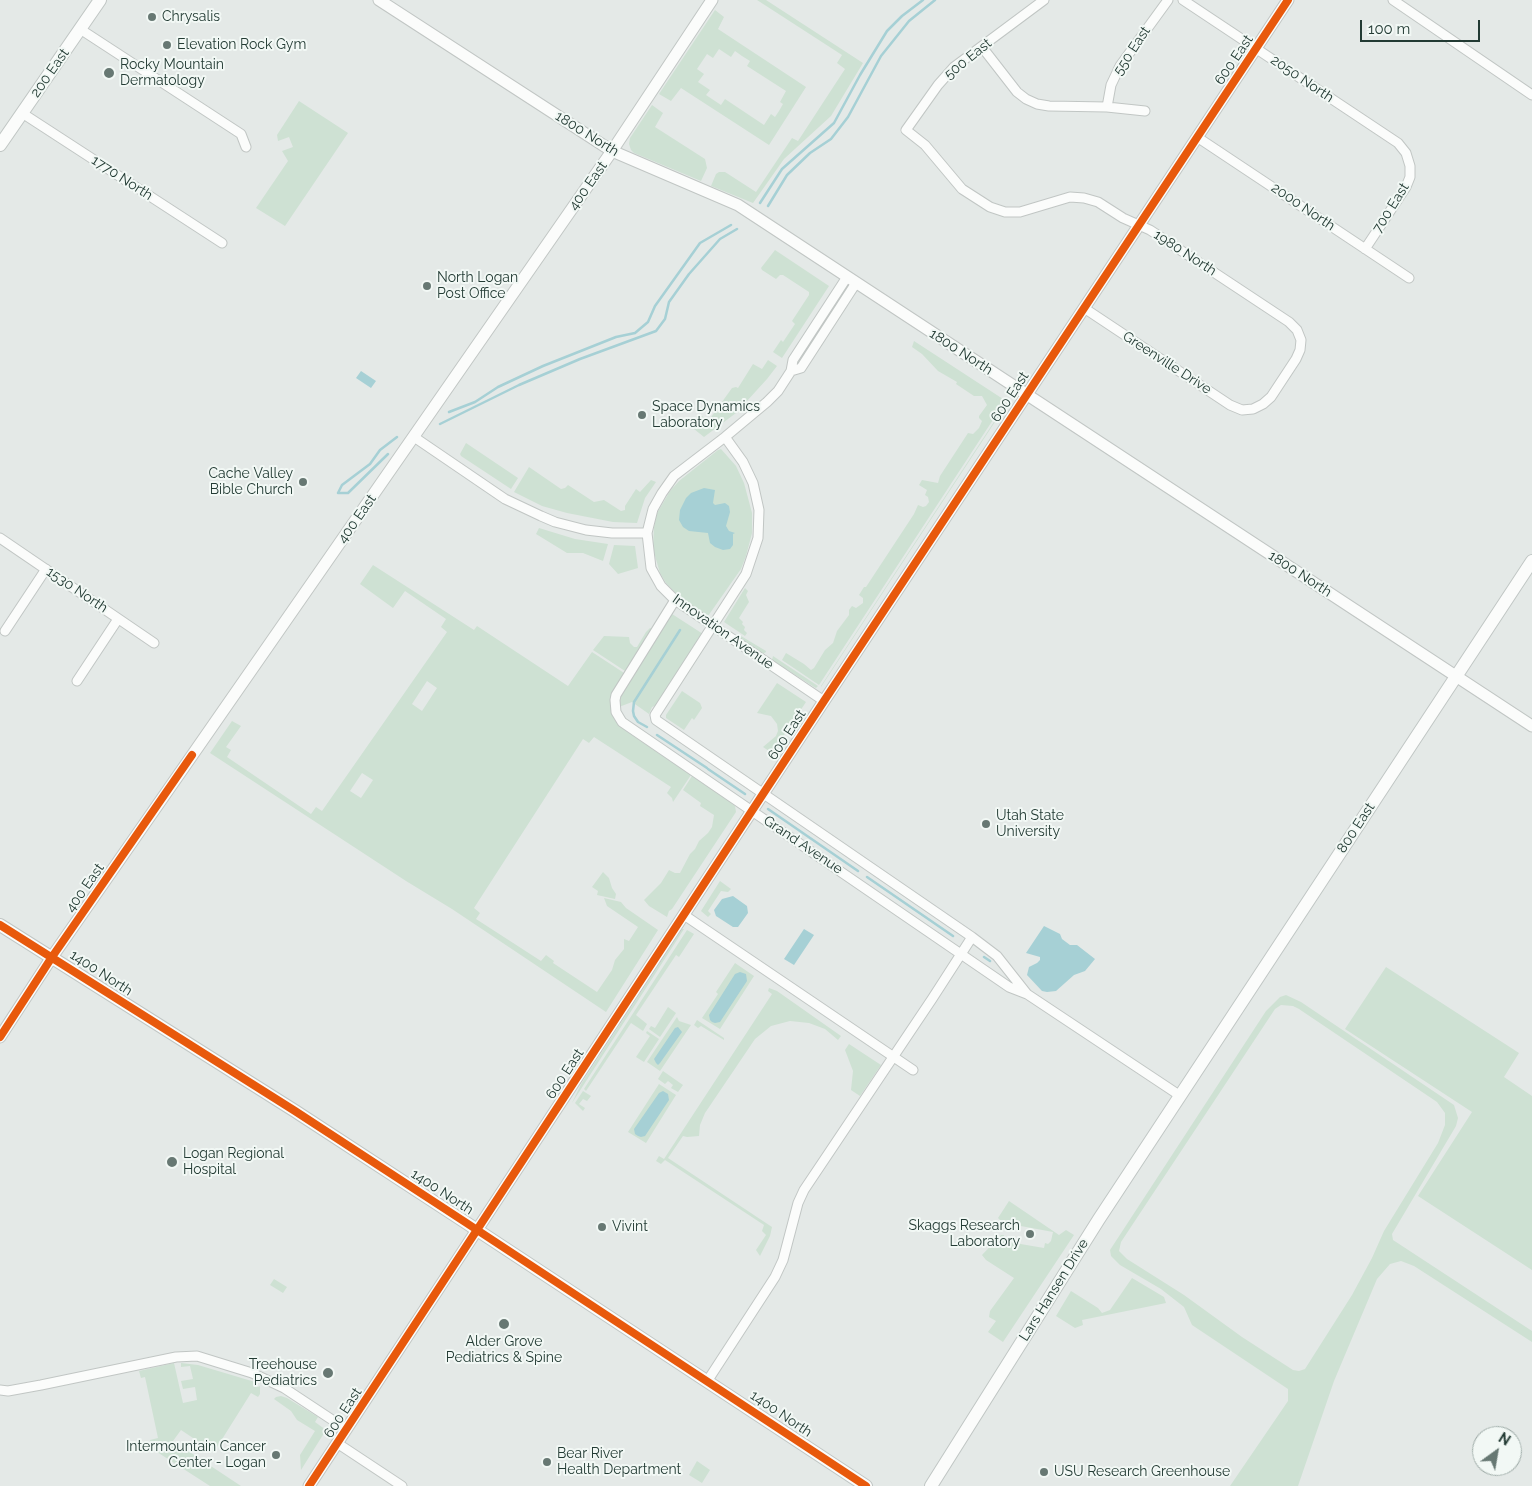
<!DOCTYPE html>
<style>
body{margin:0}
#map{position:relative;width:1532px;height:1486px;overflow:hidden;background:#e4e9e7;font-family:Raleway,sans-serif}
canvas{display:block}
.north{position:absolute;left:1472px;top:1426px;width:50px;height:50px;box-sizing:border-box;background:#f2f8f5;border:1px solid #9faca8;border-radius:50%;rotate:32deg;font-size:14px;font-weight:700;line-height:20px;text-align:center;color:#233b34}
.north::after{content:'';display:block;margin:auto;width:18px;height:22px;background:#677873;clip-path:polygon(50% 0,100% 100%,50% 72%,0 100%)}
.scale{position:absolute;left:1360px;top:20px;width:120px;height:22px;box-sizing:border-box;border:2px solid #233b34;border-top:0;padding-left:6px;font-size:15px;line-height:18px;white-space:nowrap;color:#233b34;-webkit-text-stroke:4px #f2f8f5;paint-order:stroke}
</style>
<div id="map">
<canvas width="1532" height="1486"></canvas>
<div class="north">N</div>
<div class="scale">100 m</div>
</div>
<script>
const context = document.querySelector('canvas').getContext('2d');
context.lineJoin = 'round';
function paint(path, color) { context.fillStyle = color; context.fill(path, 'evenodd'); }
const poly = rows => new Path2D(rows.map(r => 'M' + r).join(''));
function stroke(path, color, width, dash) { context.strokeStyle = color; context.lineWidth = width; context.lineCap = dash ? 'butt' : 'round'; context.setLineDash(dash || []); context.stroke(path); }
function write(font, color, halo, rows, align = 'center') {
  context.font = font + ' Raleway,sans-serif'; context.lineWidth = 4; context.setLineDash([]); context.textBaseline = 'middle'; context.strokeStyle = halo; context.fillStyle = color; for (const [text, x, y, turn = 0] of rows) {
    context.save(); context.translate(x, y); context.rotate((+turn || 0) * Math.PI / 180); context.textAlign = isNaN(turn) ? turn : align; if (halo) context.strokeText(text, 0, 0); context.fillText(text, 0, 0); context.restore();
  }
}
paint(poly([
 [757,0,766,0,863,63,831,116,784,159,753,203,711,186,716,174,719,172,725,172,756,192,792,138,798,141,845,69,837,63,842,55],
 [715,10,724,17,718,29,806,87,769,145,681,88,671,101,659,94],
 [719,49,731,57,735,51,742,56,750,61,747,66,786,91,780,102,783,104,779,111,775,117,771,114,764,125,725,99,721,105,706,95,710,90,698,82,704,74,697,69,707,54,713,58],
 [299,101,348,133,285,226,256,208,288,161,282,151,293,147,289,137,278,141,277,135],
 [652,105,663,113,655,127,705,159,707,168,701,181,634,153,631,150,629,144,630,138],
 [775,250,829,286,782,358,773,352,781,340,783,342,795,324,792,321,809,295,809,292,783,275,780,275,776,279,762,270,761,268],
 [914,341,1003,399,1004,403,819,685,782,660,786,653,804,664,811,670,814,668,825,650,833,643,837,631,849,615,849,610,852,606,856,608,863,603,863,598,859,595,864,587,866,587,914,514,918,505,923,507,926,506,929,502,928,497,925,495,927,490,919,485,922,480,938,483,940,476,968,433,973,434,979,428,982,421,979,418,979,416,987,405,982,396,974,396,956,384,957,382,938,371,922,354,912,347],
 [768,360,777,366,767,379,736,413,704,437,694,429,697,424,694,421,698,414,709,420,732,388,736,387,738,388,753,364,762,369],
 [1007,402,1008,402,821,687,821,686],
 [466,443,518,478,511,489,461,456,460,454],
 [721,449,736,466,744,483,752,513,752,533,746,556,741,569,708,616,684,602,666,583,660,573,653,549,654,527,656,515,670,491,679,481,718,450],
 [529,467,561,489,565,488,568,485,594,502,604,500,621,511,625,510,625,506,636,489,640,492,651,480,656,482,645,498,637,523,613,522,567,513,542,506,514,492],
 [539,528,575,539,608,544,603,561,583,553,567,553,536,534],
 [614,545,635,546,638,568,618,574,609,564],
 [373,565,474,630,477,626,568,686,592,652,615,667,624,673,612,695,611,709,615,720,626,731,691,775,673,802,672,798,667,793,671,787,594,737,589,743,583,739,474,908,480,913,476,919,541,961,546,955,554,961,553,963,597,992,612,970,615,960,624,949,624,939,629,941,638,927,607,906,604,898,621,902,626,908,658,930,606,1012,452,909,406,881,210,753,232,721,241,726,226,747,231,750,227,757,311,814,316,807,322,811,447,632,441,627,446,619,405,591,393,608,360,584],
 [427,681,437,688,422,711,412,704],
 [362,773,373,780,361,798,350,791],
 [745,588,748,591,746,595,749,602,739,618,743,622,742,624,745,627,744,630,747,633,745,636,724,622],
 [672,614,703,634,657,705,652,707,649,714,632,702,619,707,619,698,622,690],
 [650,628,653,629,625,671,593,650,604,636,629,637,630,643,634,647,637,647,646,632],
 [741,636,766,651,766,652,763,654,740,638],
 [773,656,818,686,816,688,814,687,772,660],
 [777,683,806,702,772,753,763,747,776,736,778,731,777,724,771,716,757,713],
 [682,691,700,703,702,708,694,720,692,718,684,730,666,718,666,715],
 [692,776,729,801,735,806,736,812,672,909,669,911,667,917,649,906,644,900,661,883,669,870,675,873,680,873,690,854,695,849,699,841,708,833,712,827,714,815,700,806,701,803,683,790],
 [603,872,609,878,612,888,616,894,615,899,597,895,598,891,592,887],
 [720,881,731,889,728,892,721,891,708,911,711,914,708,917,701,911],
 [682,929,684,929,572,1103,581,1084],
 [687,930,694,934,679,957,676,955,636,1015,647,1024,643,1031,631,1023,586,1091,584,1089],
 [735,963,754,976,720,1029,702,1018,718,994,716,992],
 [1386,967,1519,1053,1504,1077,1532,1096,1532,1270,1418,1196,1472,1112,1345,1029],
 [769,988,777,991,841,1036,838,1040,825,1029,809,1023,790,1021,771,1026,755,1039,705,1113,700,1125,699,1136,687,1137,683,1136,668,1158,772,1227,770,1236,760,1256,756,1250,766,1235,762,1231,764,1225,665,1160,661,1164,656,1161,659,1156,664,1159,772,994,768,991],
 [1286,995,1301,1002,1454,1105,1458,1118,1456,1126,1392,1234,1393,1240,1532,1331,1532,1342,1414,1266,1401,1261,1390,1264,1377,1279,1334,1381,1298,1486,1230,1486,1288,1401,1288,1389,1192,1325,1184,1307,1161,1289,1120,1265,1111,1256,1110,1250,1266,1011,1280,997],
 [1281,1005,1293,1006,1299,1009,1437,1102,1445,1113,1445,1125,1438,1143,1384,1231,1372,1258,1352,1295,1305,1369,1299,1371,1293,1370,1242,1337,1184,1295,1127,1259,1119,1251,1121,1242,1275,1009],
 [668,1007,676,1013,660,1037,649,1029,651,1026,655,1028],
 [677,1017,679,1021,691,1025,660,1071,647,1062],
 [697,1020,724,1038,724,1040,701,1026,698,1028,694,1025],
 [647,1031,659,1039,644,1062,636,1057,650,1036,646,1033],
 [849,1044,881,1065,860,1096,851,1090,853,1071,845,1050],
 [663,1071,683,1085,678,1092,671,1088,673,1085,668,1081,665,1084,658,1079],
 [659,1084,676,1095,646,1143,628,1132],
 [583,1091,591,1096,587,1101,583,1099,579,1104,585,1108,583,1111,575,1103],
 [1009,1201,1059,1235,1066,1230,1074,1235,1003,1342,988,1332,996,1321,989,1317,990,1311,1014,1278,986,1260,982,1255,1001,1235,1004,1235,1003,1241,1044,1248,1045,1243,1048,1244,1051,1241,1053,1232,1010,1224,1008,1231,1001,1229,1003,1223,998,1218],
 [1132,1278,1164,1297,1166,1303,1082,1320,1083,1325,1075,1328,1056,1316,1071,1291,1098,1308,1102,1313,1110,1310],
 [274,1279,287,1287,283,1293,270,1285],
 [174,1363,183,1403,197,1400,195,1387,183,1389,181,1381,193,1379,190,1366,181,1367,181,1363,198,1365,255,1382,258,1387,260,1386,260,1394,258,1397,251,1393,214,1452,181,1430,173,1441,241,1486,210,1486,154,1450,152,1447,150,1440,158,1438,145,1377,141,1378,139,1371],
 [281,1396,287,1398,318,1417,315,1422,326,1430,301,1470,300,1455,315,1431,297,1420,291,1411,274,1399,276,1397],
 [697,1461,710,1470,702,1483,689,1475]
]), '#cee1d3');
paint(poly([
 [361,371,376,381,371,388,356,378],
 [704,488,715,490,713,503,715,505,725,503,729,506,730,512,726,526,729,531,735,533,733,534,733,545,730,549,723,550,715,547,710,543,708,533,689,531,683,527,679,520,680,510,686,498,691,493],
 [733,896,747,906,748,913,738,927,733,927,716,916,714,910,722,899],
 [1044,926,1060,934,1062,939,1070,945,1077,945,1095,959,1085,971,1074,975,1056,991,1047,992,1042,991,1027,975,1029,967,1037,963,1040,960,1040,957,1026,953],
 [804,929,814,935,794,965,784,959],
 [740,972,746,974,747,981,720,1022,715,1023,712,1022,710,1020,709,1015,735,974],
 [678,1027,682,1032,660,1063,658,1065,656,1063,654,1059,675,1028],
 [663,1091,668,1094,669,1100,645,1136,641,1137,638,1136,635,1134,634,1129,659,1093]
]), '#a6d0d5');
stroke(poly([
 [760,203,782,169,834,123,860,75,887,31,902,16,923,0],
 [768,206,787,175,810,153,831,139,848,117,881,56,909,21,935,0],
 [449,412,475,402,498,387,543,366,616,337,635,333,648,322,655,306,700,243,731,225],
 [440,424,519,385,580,359,656,331,665,319,669,302,689,274,720,239,737,229],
 [338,493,342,485,370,464,380,450,397,437],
 [338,493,348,493,388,454],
 [647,727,638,722,634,716,633,711,634,702,680,630],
 [657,735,707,768],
 [708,769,745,794],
 [768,809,858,871],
 [867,877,953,936],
 [984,957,990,961]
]), '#a6d0d5', 2.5);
const minor = poly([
 [1044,0,954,67,938,85,906,130,925,145,962,189,990,207,1005,212,1020,212,1070,197,1084,198,1098,202,1123,218,1150,230,1289,322,1297,330,1301,340,1300,350,1296,359,1271,397,1263,404,1253,409,1242,410,1230,405,1084,308],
 [1183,0,1398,143,1406,153,1410,166,1410,177,1406,187,1365,249],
 [1393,0,1532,95],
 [80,29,241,134,246,147],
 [982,47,1017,92,1026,99,1037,104,1049,106,1107,107,1145,111],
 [1107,107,1111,85,1120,66,1168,0],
 [22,113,222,243],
 [1197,137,1409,278],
 [791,371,801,368,856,283],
 [414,437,505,499,541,516,555,522,586,530,612,533,647,533],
 [725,437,743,462,753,483,759,510,758,538,746,574,655,715,656,720,972,937,997,956,1027,994],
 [0,538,154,643],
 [675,600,616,695,615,700,616,712,622,722,1009,987,1027,994,1179,1095],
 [5,631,46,569],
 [77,681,118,619],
 [824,701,675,600,661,586,651,568,647,533,653,509,662,493,674,476,725,437,767,402,778,391,791,371,793,360,847,277],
 [684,915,913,1070],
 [708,1380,775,1277,783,1260,798,1203,804,1190,932,999,972,937],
 [0,1390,8,1391,41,1385,176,1357,197,1356,252,1373,284,1388,346,1429],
 [337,1443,402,1486]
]);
const tertiary = poly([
 [379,0,612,151,738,205,1532,726],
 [0,1037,52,957,612,151,712,0],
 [309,1486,824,701,1288,0]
]);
const secondary = poly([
 [0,145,100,0],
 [0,925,295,1111,465,1222,866,1486],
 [931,1486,1099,1219,1532,561]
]);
stroke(minor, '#c1c6c4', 11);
stroke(tertiary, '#c1c6c4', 13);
stroke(secondary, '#c0c6c4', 14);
stroke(minor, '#fbfcfb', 9);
stroke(tertiary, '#fbfcfb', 11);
stroke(secondary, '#fbfcfb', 12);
stroke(poly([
 [0,925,295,1111,465,1222,866,1486],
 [0,1037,52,957,192,755],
 [309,1486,824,701,1288,0]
]), '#e8590c', 8);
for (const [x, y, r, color] of [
 [152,17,5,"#677873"],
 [167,45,5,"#677873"],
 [109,73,6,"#677873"],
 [427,286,5,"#677873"],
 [642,415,5,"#677873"],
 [303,482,5,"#677873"],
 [986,824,5,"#677873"],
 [172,1162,6,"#677873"],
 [602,1227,5,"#677873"],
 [1030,1234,5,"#677873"],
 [504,1324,6,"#677873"],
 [328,1373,6,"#677873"],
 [276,1455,5,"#677873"],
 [547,1462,5,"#677873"],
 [1044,1472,5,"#677873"]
]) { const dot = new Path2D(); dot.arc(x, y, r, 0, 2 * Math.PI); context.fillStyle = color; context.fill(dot); stroke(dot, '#f2f8f5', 2); }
write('14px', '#233b34', '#f2f8f5', [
 ["Chrysalis",162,17],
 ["Elevation Rock Gym",177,45],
 ["Rocky Mountain",120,65],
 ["Dermatology",120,81],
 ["North Logan",437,278],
 ["Post Office",437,294],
 ["Space Dynamics",652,407],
 ["Laboratory",652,423],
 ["Cache Valley",293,474,"right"],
 ["Bible Church",293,490,"right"],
 ["Utah State",996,816],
 ["University",996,832],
 ["Logan Regional",183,1154],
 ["Hospital",183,1170],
 ["Skaggs Research",1020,1226,"right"],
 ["Laboratory",1020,1242,"right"],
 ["Vivint",612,1227],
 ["Alder Grove",504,1342,"center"],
 ["Pediatrics & Spine",504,1358,"center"],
 ["Treehouse",317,1365,"right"],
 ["Pediatrics",317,1381,"right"],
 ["Intermountain Cancer",266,1447,"right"],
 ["Center - Logan",266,1463,"right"],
 ["Bear River",557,1454],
 ["Health Department",557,1470],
 ["USU Research Greenhouse",1054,1472]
], 'left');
write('14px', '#233b34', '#f2f8f5', [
 ["550 East",1132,51,-57],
 ["500 East",968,59,-39],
 ["600 East",1234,60,-56],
 ["200 East",50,73,-55],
 ["2050 North",1302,79,34],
 ["1800 North",587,134,32],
 ["1770 North",122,178,33],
 ["400 East",588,186,-55],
 ["2000 North",1303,207,34],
 ["700 East",1391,208,-58],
 ["1980 North",1185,253,33],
 ["1800 North",961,352,33],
 ["Greenville Drive",1167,363,33],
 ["600 East",1010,397,-57],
 ["400 East",357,519,-55],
 ["1800 North",1300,574,33],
 ["1530 North",77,590,34],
 ["Innovation Avenue",723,632,35],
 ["600 East",787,735,-57],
 ["800 East",1356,828,-57],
 ["Grand Avenue",803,845,34],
 ["400 East",85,888,-55],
 ["1400 North",101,973,33],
 ["600 East",565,1074,-57],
 ["1400 North",442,1192,33],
 ["Lars Hansen Drive",1054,1290,-58],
 ["600 East",343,1413,-57],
 ["1400 North",781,1414,34]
]);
</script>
